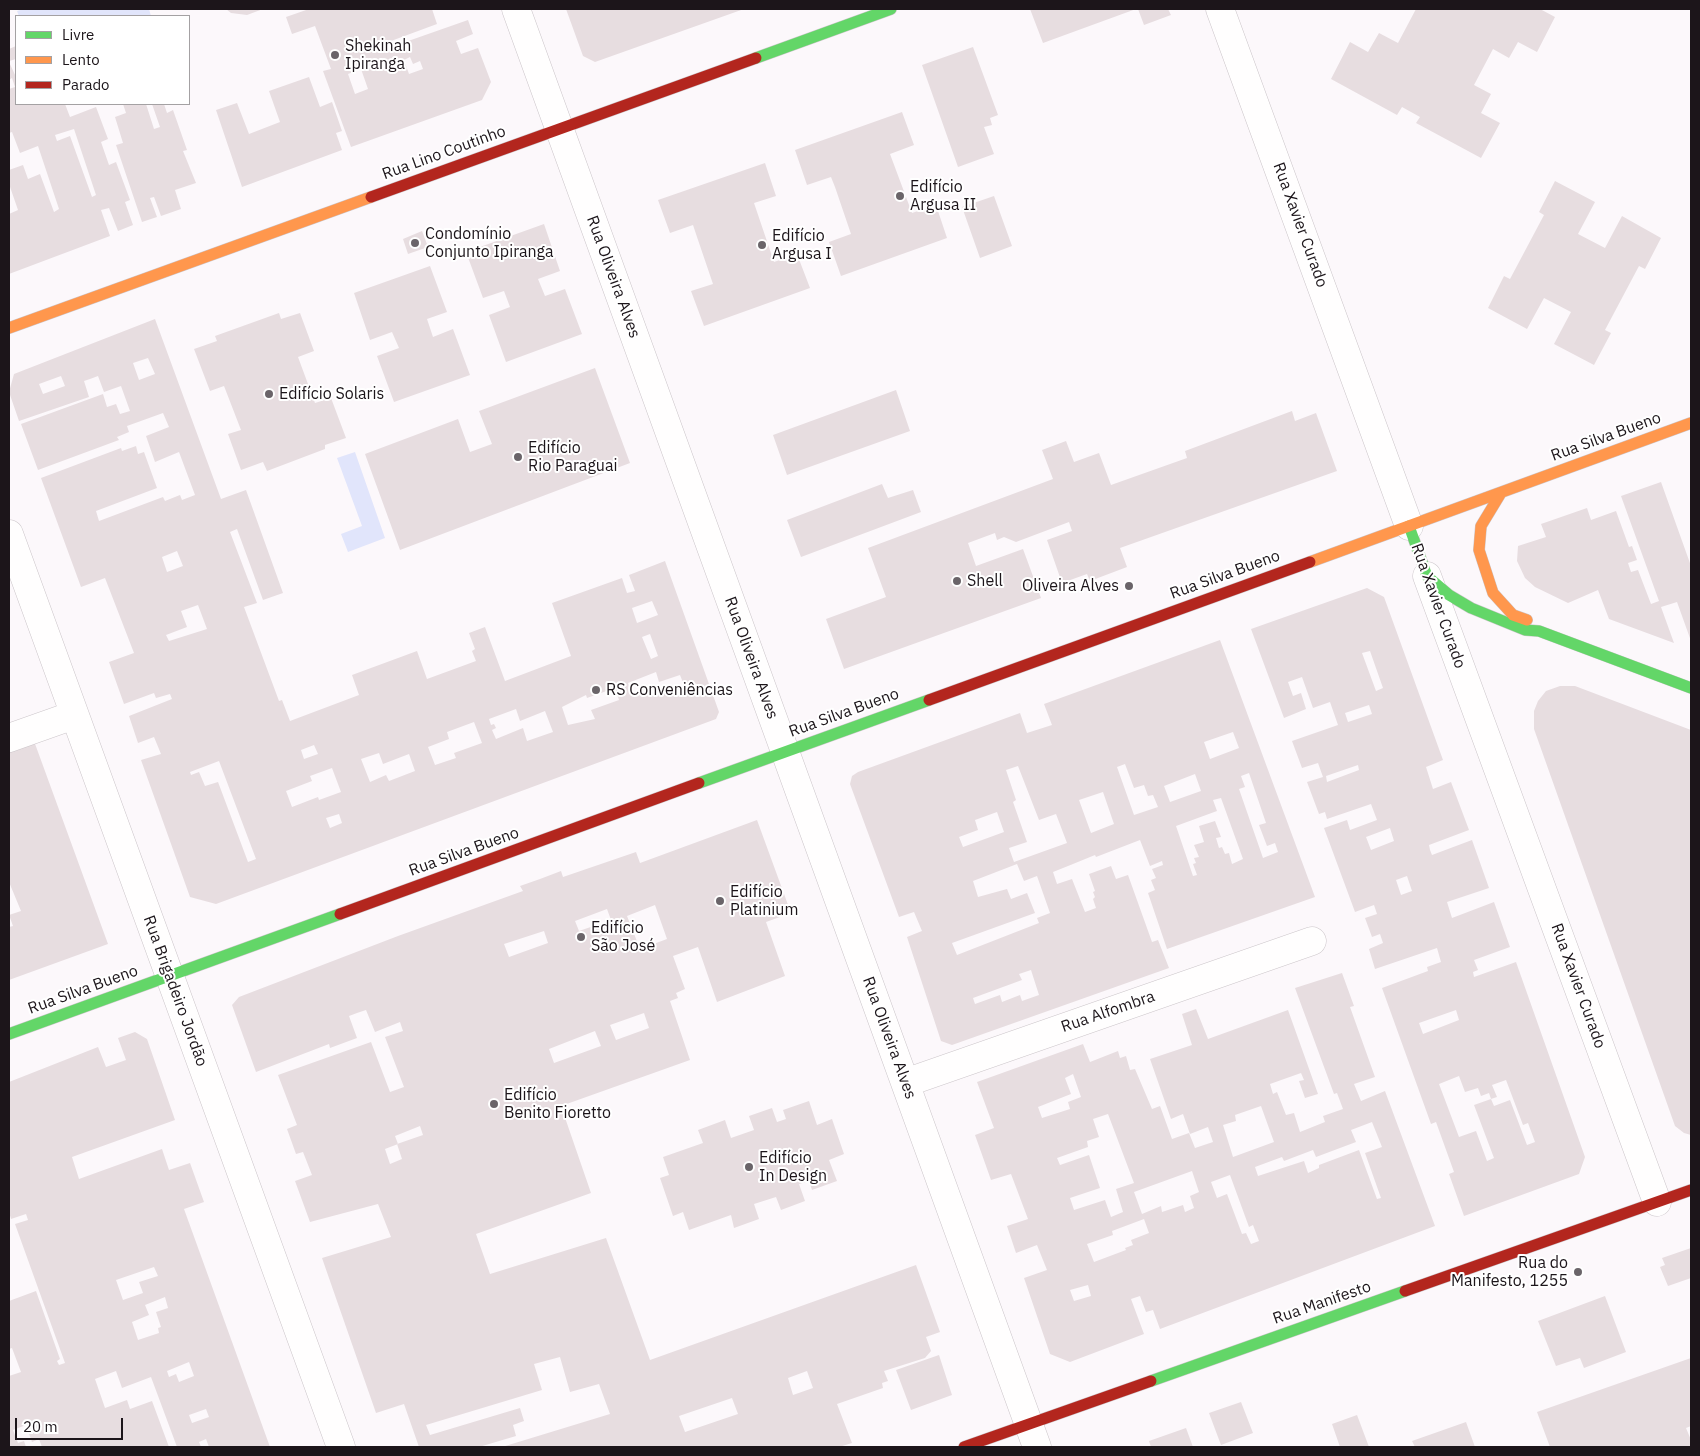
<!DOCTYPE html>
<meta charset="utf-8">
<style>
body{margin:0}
#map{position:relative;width:1700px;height:1456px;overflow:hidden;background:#fcf8fb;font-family:"IBM Plex Sans",sans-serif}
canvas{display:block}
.frame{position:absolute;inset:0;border:10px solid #1c151a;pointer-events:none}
.legend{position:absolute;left:15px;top:15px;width:175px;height:90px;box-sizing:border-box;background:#fff;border:1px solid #a4a1a3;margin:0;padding:6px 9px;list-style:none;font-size:15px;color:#1c151a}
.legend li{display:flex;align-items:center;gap:10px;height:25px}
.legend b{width:25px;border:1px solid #a4a1a3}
.scale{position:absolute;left:15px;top:1418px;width:108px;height:22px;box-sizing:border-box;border:2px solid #1c151a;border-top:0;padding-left:6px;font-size:15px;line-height:18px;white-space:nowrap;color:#1c151a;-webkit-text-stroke:4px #fff;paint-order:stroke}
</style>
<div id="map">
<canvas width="1700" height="1456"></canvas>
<div class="frame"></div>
<ul class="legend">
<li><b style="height:6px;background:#63d668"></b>Livre</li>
<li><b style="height:6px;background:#ff974d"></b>Lento</li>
<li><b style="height:6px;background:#b3261e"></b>Parado</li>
</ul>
<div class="scale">20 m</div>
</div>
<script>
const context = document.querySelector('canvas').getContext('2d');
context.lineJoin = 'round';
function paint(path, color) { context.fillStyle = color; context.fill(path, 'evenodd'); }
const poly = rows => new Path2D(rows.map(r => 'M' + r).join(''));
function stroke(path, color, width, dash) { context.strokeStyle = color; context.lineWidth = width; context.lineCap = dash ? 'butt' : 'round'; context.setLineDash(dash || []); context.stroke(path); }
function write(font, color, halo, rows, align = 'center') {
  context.font = font + ' "IBM Plex Sans",sans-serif'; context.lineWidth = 4; context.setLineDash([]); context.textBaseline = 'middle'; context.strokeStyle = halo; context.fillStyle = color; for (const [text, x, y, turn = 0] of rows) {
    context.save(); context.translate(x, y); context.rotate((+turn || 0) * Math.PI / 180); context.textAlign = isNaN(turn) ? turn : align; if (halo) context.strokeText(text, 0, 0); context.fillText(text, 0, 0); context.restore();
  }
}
paint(poly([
 [24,9,149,9,151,16,19,16,17,11],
 [355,452,385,538,348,552,341,534,362,526,337,458]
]), '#e1e5fb');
paint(poly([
 [226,9,263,9,247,15,231,13],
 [309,9,432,9,437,24,372,48,374,53,468,20,473,34,456,41,461,54,478,48,491,82,482,100,351,147,323,71,331,69,315,26,292,34,286,17],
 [410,57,413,64,420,61,423,69,409,74,404,60],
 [361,69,368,89,355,94,348,74],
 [566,9,744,9,595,62,583,56],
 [1030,9,1136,9,1043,43],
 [1138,9,1168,9,1171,15,1144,25],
 [1416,9,1540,9,1555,17,1537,52,1518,42,1509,58,1493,49,1474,85,1491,94,1481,113,1500,123,1481,158,1416,123,1420,117,1402,107,1397,115,1331,79,1350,42,1368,52,1379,33,1398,43],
 [16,46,16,59,9,61,9,49],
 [973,47,998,115,990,118,992,125,984,127,994,154,958,167,922,65],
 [9,62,16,77,16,104,65,104,70,117,96,107,108,139,101,142,109,165,116,162,130,200,125,202,133,225,118,231,109,208,101,210,110,236,9,274,9,214,18,210,9,184,9,170,23,165,28,179,40,174,54,212,59,209,38,146,20,153,12,132,9,133,9,89,15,87,12,78,9,80],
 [74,129,96,195,92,197,70,136,57,141,55,135],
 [309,77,320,107,332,102,342,131,336,133,342,150,242,187,216,110,237,103,249,134,280,122,269,91],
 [123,104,146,104,154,129,160,127,152,104,164,104,167,113,173,110,187,150,183,151,196,183,175,190,181,209,161,216,154,197,150,198,157,217,142,222,116,145,123,143,115,117,126,113],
 [902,112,914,145,890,154,912,213,936,205,947,238,841,276,829,242,851,234,835,187,831,177,807,185,795,150],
 [765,163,776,196,754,203,774,262,797,254,810,288,704,326,691,291,713,284,697,237,693,225,670,233,658,200],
 [1555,181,1595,202,1578,234,1605,248,1622,216,1661,238,1645,269,1639,266,1605,330,1611,333,1594,365,1554,344,1571,312,1544,298,1527,329,1488,308,1504,276,1510,279,1544,215,1539,212],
 [994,196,1012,246,980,258,962,207],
 [544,224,560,271,538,279,545,296,565,289,582,334,506,362,489,315,510,307,504,291,483,298,466,252],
 [422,231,428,247,408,254,403,239],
 [430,266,447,312,427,319,433,337,453,329,470,375,394,402,377,356,399,348,392,332,370,340,354,293],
 [279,313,281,319,300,313,314,351,298,357,315,403,331,398,346,438,325,445,325,449,267,471,263,462,241,470,228,434,241,430,224,386,210,391,194,349,217,341,215,336],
 [155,319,221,499,246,490,283,593,263,600,237,529,230,532,257,603,244,607,279,701,282,700,290,721,359,695,352,675,417,651,427,679,476,661,472,651,475,649,469,633,485,627,505,681,571,656,552,603,622,578,627,593,635,591,629,575,665,561,719,712,716,719,216,904,190,897,141,760,161,754,154,737,138,743,129,716,172,699,170,694,156,698,154,693,124,704,109,662,134,653,105,578,81,587,41,478,121,448,122,451,136,446,138,454,144,452,157,488,96,511,99,521,163,497,165,501,180,495,182,500,195,495,179,452,155,462,146,436,169,427,163,413,127,426,129,432,117,437,119,440,38,470,21,424,103,394,107,407,116,404,120,414,130,411,121,386,104,392,98,376,90,379,84,381,89,397,19,421,9,392,14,374],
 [148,358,155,374,139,380,133,363],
 [61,376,65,386,43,394,39,384],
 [177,551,183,566,167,572,162,557],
 [652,601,658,615,637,623,632,608],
 [198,605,207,629,169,641,166,635,187,627,181,611],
 [650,634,658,656,651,659,642,637],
 [656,672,659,682,680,675,684,685,663,693,660,686,632,696,628,683],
 [615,688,619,700,591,710,595,719,568,725,562,707,586,695,587,698],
 [516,709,520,721,545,711,553,732,527,741,523,728,496,739,492,730,496,728,494,724,491,725,489,719],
 [474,722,482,743,454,753,456,758,435,765,428,747,449,739,447,732],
 [314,745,318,754,304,759,301,750],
 [379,753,383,764,409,754,415,771,389,781,386,775,370,782,361,759],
 [219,761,256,859,248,862,218,782,205,786,199,772,191,775,190,772],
 [332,768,341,792,319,800,318,797,292,807,286,791,312,781,310,776],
 [339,814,342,823,330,828,326,818],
 [595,368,630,463,400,550,365,454,458,419,470,452,492,444,479,411],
 [896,390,910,431,787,475,773,435],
 [1292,411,1295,421,1316,413,1337,471,1120,548,1127,567,1090,581,1087,574,1062,583,1047,540,1072,531,1069,522,1016,542,1004,537,997,540,995,533,968,543,976,566,1023,549,1041,598,844,669,826,619,886,597,868,548,1053,479,1042,450,1066,441,1074,462,1099,453,1111,485,1187,458,1185,451],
 [1661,482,1691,566,1691,641,1677,602,1661,607,1674,643,1609,619,1598,590,1568,603,1535,587,1525,578,1517,561,1518,546,1546,537,1541,524,1587,508,1591,520,1616,511,1629,547,1632,546,1637,560,1628,563,1631,572,1638,570,1651,604,1659,601,1621,496],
 [882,484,888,498,913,490,921,512,801,557,787,520],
 [1367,588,1384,597,1443,760,1426,767,1433,789,1451,782,1469,830,1429,845,1430,850,1432,855,1472,840,1489,888,1447,902,1452,918,1494,902,1510,947,1474,960,1478,970,1473,972,1474,977,1516,962,1585,1157,1579,1174,1464,1216,1449,1174,1454,1172,1436,1122,1431,1124,1382,988,1428,971,1427,967,1441,962,1437,948,1375,969,1369,949,1383,943,1380,934,1372,937,1365,918,1377,914,1374,905,1355,912,1324,828,1347,820,1350,830,1377,820,1371,804,1327,819,1325,812,1319,814,1307,782,1323,777,1318,763,1302,768,1292,741,1338,725,1330,702,1313,708,1302,677,1288,682,1293,696,1301,693,1306,709,1284,718,1251,629],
 [1370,651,1383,688,1376,691,1362,653],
 [1369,705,1372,714,1348,722,1345,713],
 [1358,765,1359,770,1327,782,1326,776],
 [1390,828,1394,841,1371,850,1366,837],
 [1407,876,1412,891,1401,895,1396,880],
 [1456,1010,1459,1020,1423,1034,1419,1023],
 [1459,1076,1465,1092,1478,1088,1481,1096,1489,1093,1491,1099,1497,1097,1492,1085,1506,1080,1523,1125,1528,1123,1535,1142,1527,1145,1510,1100,1494,1106,1491,1099,1474,1105,1494,1158,1487,1161,1476,1131,1459,1137,1439,1084],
 [1220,640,1315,897,1167,949,1148,893,1155,890,1151,880,1156,878,1152,869,1163,865,1162,861,1150,866,1140,840,1096,857,1095,855,1073,864,1053,872,1057,884,1072,879,1085,912,1096,908,1093,899,1095,897,1093,892,1095,891,1089,874,1111,866,1116,879,1128,875,1152,942,1158,940,1169,968,952,1045,941,1041,907,937,922,931,914,912,899,917,850,784,852,776,858,772,1020,713,1027,733,1052,725,1044,704],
 [1233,732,1239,748,1210,759,1204,742],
 [1125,764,1134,788,1144,785,1148,796,1153,795,1158,807,1134,815,1117,767],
 [1018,766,1039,820,1056,814,1067,843,1014,862,1009,848,1027,842,1013,802,1016,800,1006,770],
 [1249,773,1266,823,1259,825,1267,846,1275,843,1278,852,1263,858,1239,789,1245,787,1241,776],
 [1195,774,1201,791,1170,802,1164,786],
 [1103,792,1114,824,1091,833,1079,800],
 [1221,798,1243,859,1232,864,1229,853,1225,854,1222,847,1219,848,1216,838,1221,837,1215,821,1199,826,1204,842,1194,845,1199,857,1194,858,1196,863,1193,864,1197,875,1193,876,1176,826,1217,811,1213,800],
 [997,812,1004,832,963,847,959,837,978,830,975,820],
 [1017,864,1024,881,1037,876,1050,913,1037,918,1039,923,957,955,952,943,1035,913,1027,893,1011,899,1007,889,978,897,973,881],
 [1031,970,1039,995,1022,1001,1020,995,1002,1002,1000,995,975,1004,973,998,1022,980,1019,974],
 [1560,686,1575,686,1691,730,1691,1135,1684,1133,1675,1126,1534,729,1534,711,1538,701,1546,691],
 [34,741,108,944,9,980,9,927,13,926,9,915,21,911,9,882,9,751],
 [757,820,791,913,766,922,785,976,717,1002,698,947,673,956,685,989,676,993,678,998,670,1001,690,1060,561,1106,591,1193,476,1234,490,1274,606,1238,650,1360,916,1265,940,1332,926,1337,931,1351,925,1358,884,1371,888,1381,882,1383,883,1388,837,1404,852,1443,839,1447,502,1447,610,1414,599,1384,570,1392,560,1357,534,1364,542,1390,426,1425,430,1435,520,1408,524,1421,513,1425,516,1436,479,1447,419,1447,404,1404,376,1413,322,1258,391,1237,378,1204,310,1222,295,1181,312,1175,303,1152,296,1154,287,1129,297,1125,278,1075,371,1042,390,1092,404,1087,385,1037,403,1031,400,1022,375,1032,366,1010,357,1013,349,1016,357,1038,330,1048,329,1044,256,1072,232,1005,239,997,398,936,523,891,520,886,540,879,561,871,563,877,636,852,640,863],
 [655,905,667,939,640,949,627,916],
 [607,909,611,920,579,931,575,921],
 [544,931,548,943,509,957,504,944],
 [644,1013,649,1028,616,1040,610,1025],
 [595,1031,601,1046,554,1063,549,1049],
 [420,1126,423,1135,397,1144,402,1159,390,1164,385,1149,398,1144,395,1136],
 [807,1371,813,1388,793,1395,788,1378],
 [732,1398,738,1414,685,1432,679,1416],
 [1342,973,1354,1006,1350,1007,1375,1077,1354,1084,1361,1101,1385,1091,1435,1226,1160,1329,1153,1310,1146,1312,1140,1296,1131,1299,1144,1334,1070,1362,1050,1354,1024,1278,1047,1270,1037,1245,1016,1253,1007,1226,1028,1219,1011,1174,991,1180,975,1135,994,1128,977,1082,1083,1044,1090,1062,1118,1051,1120,1058,1126,1056,1130,1070,1135,1069,1152,1109,1160,1106,1172,1139,1189,1133,1195,1148,1213,1142,1208,1127,1190,1134,1183,1114,1171,1119,1150,1059,1192,1045,1182,1014,1196,1009,1208,1039,1288,1010,1318,1094,1305,1098,1299,1081,1304,1080,1301,1073,1270,1084,1273,1094,1277,1092,1286,1115,1294,1113,1300,1132,1325,1122,1323,1116,1343,1109,1337,1093,1334,1094,1295,988],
 [1073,1074,1081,1097,1068,1102,1070,1109,1042,1118,1038,1107,1071,1094,1065,1078],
 [1261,1106,1274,1142,1233,1157,1223,1125,1236,1121,1235,1115],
 [1108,1114,1134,1183,1116,1189,1123,1212,1111,1217,1105,1200,1074,1210,1070,1198,1100,1188,1089,1155,1060,1165,1057,1158,1088,1147,1087,1141,1099,1137,1093,1119],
 [1372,1122,1382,1147,1365,1153,1381,1198,1377,1199,1359,1150,1319,1165,1319,1168,1308,1173,1304,1161,1258,1176,1255,1167,1282,1157,1284,1161,1313,1150,1316,1157,1356,1142,1351,1130],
 [1192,1171,1199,1192,1190,1196,1194,1208,1185,1212,1183,1205,1162,1212,1161,1206,1142,1214,1134,1192],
 [1230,1175,1249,1227,1253,1225,1259,1241,1251,1244,1246,1233,1242,1234,1227,1194,1217,1198,1211,1182],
 [1144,1219,1149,1233,1131,1240,1133,1245,1125,1248,1126,1250,1094,1262,1087,1244,1113,1235,1112,1231],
 [1088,1285,1091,1296,1074,1301,1070,1290],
 [135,1032,147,1039,175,1120,72,1157,79,1179,162,1149,169,1170,190,1163,204,1202,184,1209,270,1447,209,1447,206,1439,199,1442,201,1447,177,1447,151,1377,122,1388,116,1371,95,1379,105,1408,127,1400,130,1409,152,1401,169,1447,42,1447,39,1439,32,1442,26,1425,13,1430,18,1443,24,1441,26,1447,9,1447,9,1376,21,1372,12,1348,9,1349,9,1301,36,1291,60,1359,57,1361,59,1365,65,1363,15,1224,28,1220,26,1214,11,1219,9,1212,9,1082,98,1047,106,1067,126,1060,118,1038],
 [154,1267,158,1276,139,1282,143,1293,123,1300,116,1280],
 [165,1297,168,1308,156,1312,161,1327,158,1328,159,1333,138,1340,132,1322,149,1315,145,1305],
 [189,1362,194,1376,179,1382,176,1374,169,1377,167,1371],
 [206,1409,209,1417,192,1423,189,1415],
 [809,1101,817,1125,832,1119,844,1154,829,1160,837,1181,812,1190,809,1181,799,1184,805,1201,781,1210,776,1197,754,1204,759,1219,734,1228,731,1215,689,1230,683,1212,673,1216,660,1178,669,1175,663,1157,703,1143,698,1130,725,1120,731,1138,754,1130,749,1116,772,1108,777,1122,786,1119,783,1110],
 [1691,1248,1691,1278,1668,1286,1660,1267,1665,1265,1662,1258],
 [1605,1296,1626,1352,1584,1368,1580,1358,1556,1366,1538,1321],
 [939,1355,952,1395,911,1410,896,1370],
 [1691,1358,1691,1426,1686,1428,1691,1440,1691,1447,1550,1447,1537,1412],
 [1241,1402,1253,1433,1221,1445,1209,1413],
 [1357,1415,1369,1447,1340,1447,1332,1424],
 [1466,1422,1475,1447,1415,1447,1412,1441],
 [1186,1428,1193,1447,1151,1447,1149,1441]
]), '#e7dde0');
const street = poly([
 [516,9,1037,1447],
 [1220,9,1409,526],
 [9,534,341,1447],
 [1427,576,1657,1202],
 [9,738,74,715],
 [905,1083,1312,941]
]);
const fast = poly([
 [756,58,891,9],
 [1409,526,1427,576,1449,595,1471,608,1525,630,1539,631,1691,688],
 [699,783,929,700],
 [9,1034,340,914],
 [1151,1381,1405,1291]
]);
const slow = poly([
 [9,328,371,197],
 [1501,493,1481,526,1479,550,1493,593,1513,615,1527,620],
 [1310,562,1691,423]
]);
const jam = poly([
 [371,197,756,58],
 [929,700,1310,562],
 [340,914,699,783],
 [1405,1291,1691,1190],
 [964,1447,1151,1381]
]);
stroke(street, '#ccc6ca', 29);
stroke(fast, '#ccc6ca', 12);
stroke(slow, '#ccc6ca', 12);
stroke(jam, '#ccc6ca', 12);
stroke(street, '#fffefe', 28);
stroke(fast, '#63d668', 11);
stroke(slow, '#ff974d', 11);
stroke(jam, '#b3261e', 11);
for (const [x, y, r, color] of [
 [335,55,5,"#6a6469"],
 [900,196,5,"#6a6469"],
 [415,243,5,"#6a6469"],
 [762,245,5,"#6a6469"],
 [269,394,5,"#6a6469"],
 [518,457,5,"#6a6469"],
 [957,581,5,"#6a6469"],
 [1129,586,5,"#6a6469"],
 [596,690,5,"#6a6469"],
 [720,901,5,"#6a6469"],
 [581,937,5,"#6a6469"],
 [494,1104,5,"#6a6469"],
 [749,1167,5,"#6a6469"],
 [1578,1272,5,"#6a6469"]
]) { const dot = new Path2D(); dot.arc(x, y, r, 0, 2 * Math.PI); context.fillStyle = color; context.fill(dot); stroke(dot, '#fff', 2); }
write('16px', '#1c151a', '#fff', [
 ["Shekinah",345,46],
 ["Ipiranga",345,64],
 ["Edifício",910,187],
 ["Argusa II",910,205],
 ["Condomínio",425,234],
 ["Conjunto Ipiranga",425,252],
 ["Edifício",772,236],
 ["Argusa I",772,254],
 ["Edifício Solaris",279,394],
 ["Edifício",528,448],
 ["Rio Paraguai",528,466],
 ["Shell",967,581],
 ["Oliveira Alves",1119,586,"right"],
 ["RS Conveniências",606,690],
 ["Edifício",730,892],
 ["Platinium",730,910],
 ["Edifício",591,928],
 ["São José",591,946],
 ["Edifício",504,1095],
 ["Benito Fioretto",504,1113],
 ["Edifício",759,1158],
 ["In Design",759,1176],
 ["Rua do",1568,1263,"right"],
 ["Manifesto, 1255",1568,1281,"right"]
], 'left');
write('16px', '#1c151a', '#fff', [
 ["Rua Lino Coutinho",444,153,-20],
 ["Rua Xavier Curado",1300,225,70],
 ["Rua Oliveira Alves",613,277,70],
 ["Rua Silva Bueno",1606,437,-20],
 ["Rua Silva Bueno",1225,575,-20],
 ["Rua Xavier Curado",1438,606,70],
 ["Rua Oliveira Alves",751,658,70],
 ["Rua Silva Bueno",844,713,-20],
 ["Rua Silva Bueno",464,852,-20],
 ["Rua Xavier Curado",1578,986,70],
 ["Rua Silva Bueno",83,990,-20],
 ["Rua Brigadeiro Jordão",175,991,70],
 ["Rua Alfombra",1108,1012,-19],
 ["Rua Oliveira Alves",889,1038,70],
 ["Rua Manifesto",1322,1303,-19]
]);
</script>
